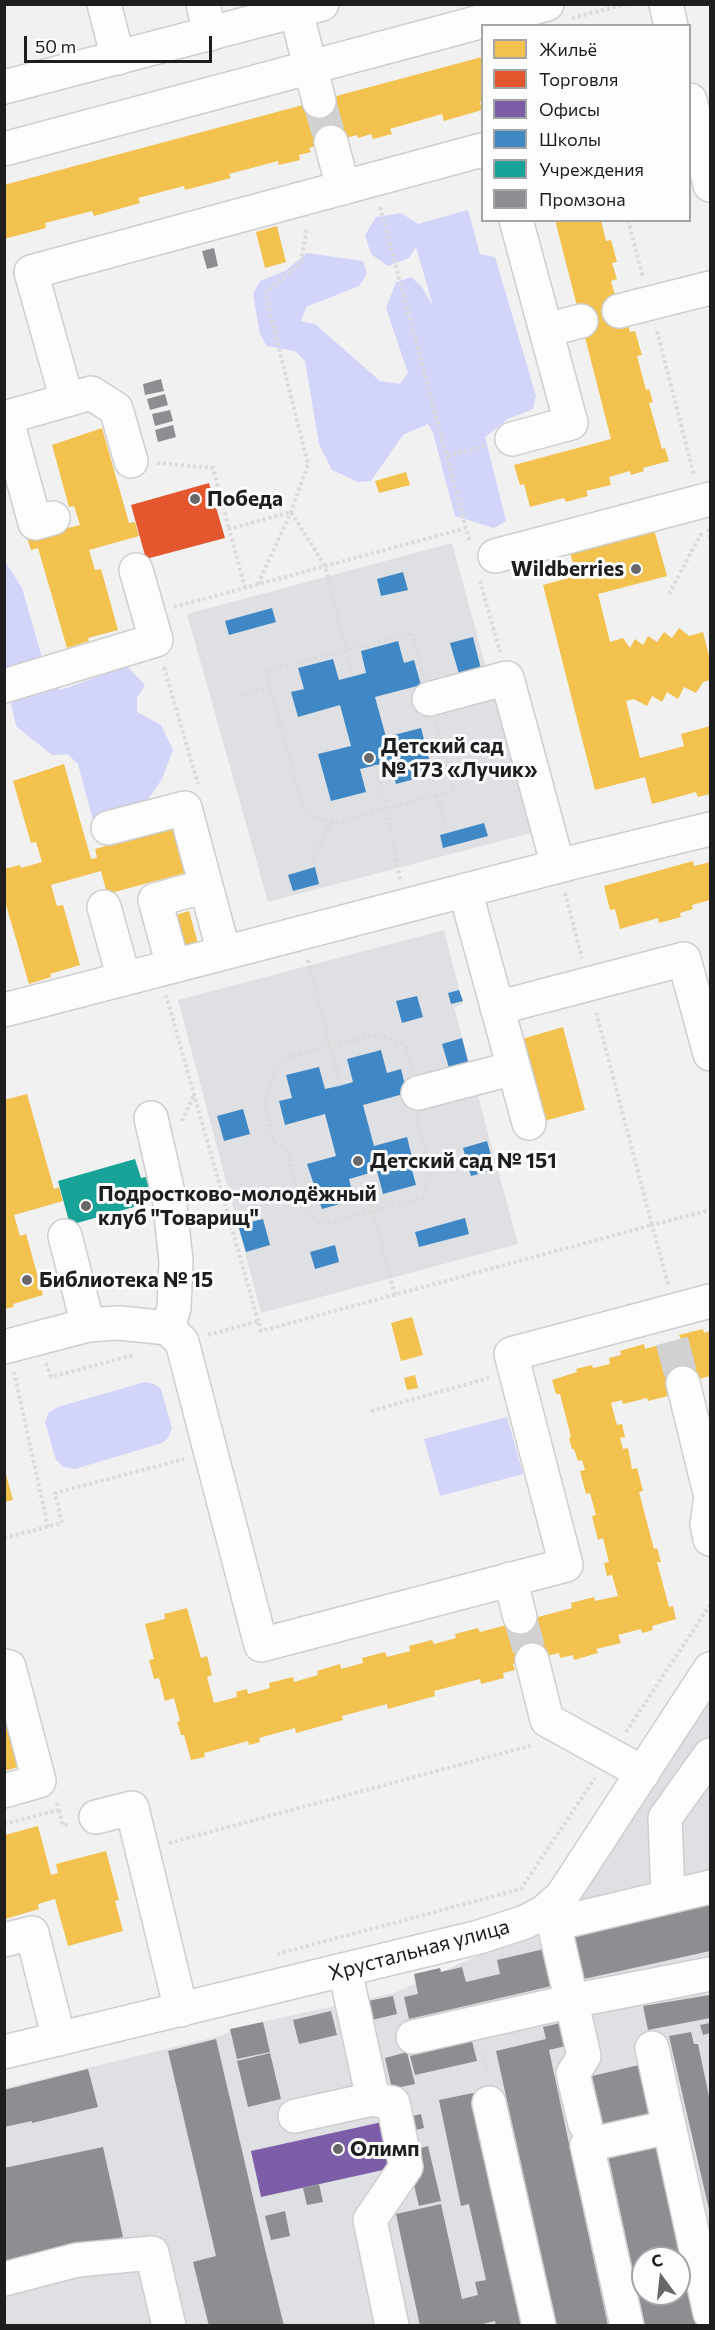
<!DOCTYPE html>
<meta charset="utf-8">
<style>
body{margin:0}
#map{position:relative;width:715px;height:2330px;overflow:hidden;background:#f1f1f2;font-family:Commissioner,sans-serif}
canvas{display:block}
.frame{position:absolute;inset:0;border:6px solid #1e1e1f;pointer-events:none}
.legend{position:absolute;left:481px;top:24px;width:210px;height:198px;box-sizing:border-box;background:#fdfdff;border:2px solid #a4a4a5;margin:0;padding:8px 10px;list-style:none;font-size:18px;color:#1e1e1f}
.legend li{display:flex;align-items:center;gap:12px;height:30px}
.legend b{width:30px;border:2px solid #a4a4a5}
.north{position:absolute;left:631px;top:2246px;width:60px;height:60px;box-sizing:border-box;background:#fdfdff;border:2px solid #a4a4a5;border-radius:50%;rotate:345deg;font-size:16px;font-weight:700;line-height:24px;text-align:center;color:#1e1e1f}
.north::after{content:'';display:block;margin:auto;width:21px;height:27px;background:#686869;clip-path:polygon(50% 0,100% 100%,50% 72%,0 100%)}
.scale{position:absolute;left:24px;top:36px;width:188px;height:27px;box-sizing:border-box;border:3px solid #1e1e1f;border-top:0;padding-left:8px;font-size:18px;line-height:21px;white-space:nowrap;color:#1e1e1f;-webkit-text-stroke:4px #fdfdff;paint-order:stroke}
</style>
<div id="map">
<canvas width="715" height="2330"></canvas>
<div class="frame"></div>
<ul class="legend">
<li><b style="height:16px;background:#f2c14e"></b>Жильё</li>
<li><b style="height:16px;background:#e4572e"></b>Торговля</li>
<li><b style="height:16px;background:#7b5ea7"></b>Офисы</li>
<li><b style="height:16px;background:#3f88c5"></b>Школы</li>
<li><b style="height:16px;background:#17a398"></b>Учреждения</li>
<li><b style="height:16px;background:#8d8d92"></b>Промзона</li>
</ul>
<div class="north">С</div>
<div class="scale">50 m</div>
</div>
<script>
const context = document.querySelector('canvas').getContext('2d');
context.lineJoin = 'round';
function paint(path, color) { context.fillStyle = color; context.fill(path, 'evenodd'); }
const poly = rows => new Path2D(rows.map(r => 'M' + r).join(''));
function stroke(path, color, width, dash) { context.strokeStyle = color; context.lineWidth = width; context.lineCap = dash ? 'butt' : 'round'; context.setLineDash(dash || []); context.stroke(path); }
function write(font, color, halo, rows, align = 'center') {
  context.font = font + ' Commissioner,sans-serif'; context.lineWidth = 6; context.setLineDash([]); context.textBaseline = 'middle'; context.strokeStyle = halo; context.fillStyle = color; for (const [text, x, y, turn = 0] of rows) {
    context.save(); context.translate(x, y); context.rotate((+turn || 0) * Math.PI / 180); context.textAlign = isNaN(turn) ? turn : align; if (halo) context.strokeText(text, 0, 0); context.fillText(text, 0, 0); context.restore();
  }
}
paint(poly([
 [452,543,531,833,268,902,187,614],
 [444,930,463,1004,454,1007,518,1244,261,1313,178,1000],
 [710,1693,710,2325,5,2325,4,2088,216,2037,230,2032,230,2029,394,1993,562,1918],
 [643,2258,679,2258,679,2294,643,2294]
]), '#dfe0e4');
paint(poly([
 [468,210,480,254,495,257,536,396,533,409,508,419,485,437,506,521,494,528,455,516,433,433,428,424,403,435,371,481,358,482,332,470,319,444,305,361,295,351,267,346,260,334,253,294,260,281,285,271,307,253,363,261,367,274,359,286,306,307,301,321,315,324,380,381,400,384,408,373,386,308,396,282,411,277,422,287,433,306,416,247,409,258,388,266,371,254,365,235,376,217,401,213,418,224],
 [4,560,22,588,49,682,61,690,127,666,145,685,137,698,137,712,161,725,173,750,162,779,135,818,97,835,78,764,67,754,52,755,16,726,5,676],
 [145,1382,154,1384,161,1389,172,1428,168,1438,162,1443,75,1469,64,1467,56,1460,45,1422,49,1412,58,1407],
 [507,1417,523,1474,440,1496,424,1439]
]), '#d3d4f9');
paint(poly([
 [482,57,482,102,480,102,482,110,444,121,442,114,390,129,392,134,373,139,371,134,358,138,357,135,309,148,311,152,299,155,300,160,279,165,278,161,229,174,231,178,185,190,184,186,138,198,140,203,94,216,92,211,45,223,46,228,4,239,4,185],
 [555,220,601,220,606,241,611,240,617,262,612,263,617,279,611,281,623,324,627,322,630,332,635,331,642,355,637,356,646,390,649,389,653,402,649,403,662,449,665,448,669,461,643,468,644,471,631,475,630,471,609,477,611,485,586,491,588,496,566,502,564,498,530,507,524,484,520,485,514,465,611,439],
 [277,226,286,262,265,268,256,232],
 [102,428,129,523,135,522,139,536,89,550,95,570,101,569,118,630,88,638,89,641,67,648,38,548,31,550,27,538,80,525,74,506,69,507,52,445],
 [406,472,410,485,379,493,375,481],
 [652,522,667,576,598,594,610,642,623,638,630,648,635,639,643,645,648,636,657,642,664,632,672,638,679,628,689,636,703,632,710,660,710,680,703,682,696,693,684,687,678,699,667,692,662,702,652,696,647,706,634,699,626,701,640,758,684,746,681,734,710,726,710,794,698,797,696,792,652,804,645,777,595,790,543,585,576,576,568,544],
 [64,764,91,859,97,858,95,849,172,828,185,873,107,894,101,871,51,885,57,906,63,905,80,965,50,974,51,977,29,984,4,898,4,869,20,865,21,868,42,862,36,842,31,843,13,781],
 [693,861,694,866,710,862,710,900,692,905,693,909,680,913,681,917,659,923,658,918,620,929,615,909,610,910,604,886],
 [189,911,199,947,179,953,169,917],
 [563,1027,585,1110,544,1121,522,1039],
 [27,1094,54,1189,59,1187,63,1201,14,1215,20,1236,26,1234,43,1295,13,1304,14,1307,4,1309,4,1100],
 [412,1317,423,1355,401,1361,391,1323],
 [703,1329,704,1333,710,1331,710,1376,681,1384,672,1395,648,1401,647,1398,623,1404,622,1400,611,1403,617,1425,622,1424,625,1437,620,1438,623,1449,628,1448,632,1469,637,1468,643,1491,639,1492,654,1549,657,1548,661,1562,657,1562,669,1607,673,1606,676,1619,652,1626,653,1630,642,1633,641,1629,618,1635,621,1643,596,1649,598,1653,574,1660,573,1655,560,1658,559,1653,513,1664,515,1670,503,1673,504,1678,481,1684,480,1679,434,1691,435,1696,388,1709,387,1704,342,1716,343,1720,296,1733,295,1728,259,1738,260,1742,249,1745,248,1741,204,1753,205,1757,191,1760,184,1735,181,1735,177,1722,180,1721,174,1698,165,1701,159,1678,154,1679,149,1660,154,1659,145,1624,165,1619,164,1614,187,1608,201,1658,207,1656,212,1675,207,1677,214,1703,237,1697,236,1692,247,1689,248,1694,270,1688,269,1683,293,1677,294,1682,318,1675,317,1671,340,1664,341,1669,363,1663,362,1658,385,1652,387,1657,410,1651,409,1646,432,1640,434,1644,456,1638,455,1634,478,1628,480,1632,514,1623,513,1618,536,1613,538,1617,572,1608,571,1603,594,1597,595,1601,618,1596,612,1575,607,1576,604,1563,609,1562,603,1538,598,1540,592,1516,596,1515,590,1493,586,1494,580,1471,585,1470,582,1460,578,1461,574,1449,572,1449,569,1438,571,1437,560,1394,556,1394,552,1380,577,1372,576,1369,592,1365,593,1368,610,1364,609,1358,621,1355,620,1351,644,1344,645,1349,681,1339,679,1335],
 [415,1375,418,1388,407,1390,404,1378],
 [4,1467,13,1500,4,1502],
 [14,1725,25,1765,4,1771,4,1728],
 [38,1826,51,1875,58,1873,56,1864,106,1851,119,1900,115,1901,123,1931,68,1946,55,1899,38,1904,39,1909,5,1919,5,1835]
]), '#f2c14e');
paint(poly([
 [209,483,225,538,146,559,131,505]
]), '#e4572e');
paint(poly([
 [382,2122,392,2168,261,2197,251,2151]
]), '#7b5ea7');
paint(poly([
 [403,572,408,590,381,596,377,579],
 [272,608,276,622,229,635,225,621],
 [473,637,481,669,459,674,450,643],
 [398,641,404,663,414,660,421,685,375,697,386,737,421,728,433,774,396,784,390,762,360,769,366,792,331,801,318,754,351,746,340,705,298,717,291,692,304,689,298,668,333,659,339,680,366,673,361,651],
 [484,823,488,836,443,848,440,835],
 [315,867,319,884,293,891,288,875],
 [459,990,463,1001,451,1004,448,993],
 [417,996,423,1017,402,1023,396,1001],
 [462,1038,471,1073,452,1078,442,1044],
 [381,1050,387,1073,401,1069,407,1093,363,1105,374,1146,407,1137,413,1161,410,1162,416,1185,383,1194,377,1171,349,1179,354,1200,322,1209,307,1164,336,1156,325,1114,285,1125,279,1101,292,1098,286,1075,319,1067,325,1089,339,1086,353,1082,347,1059],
 [243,1109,250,1134,224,1141,217,1116],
 [487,1141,495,1170,471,1176,463,1148],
 [465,1218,469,1234,419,1247,415,1232],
 [263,1219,270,1245,246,1252,238,1225],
 [335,1245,339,1262,315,1269,310,1252]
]), '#3f88c5');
paint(poly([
 [135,1159,141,1178,146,1177,150,1192,145,1194,148,1203,70,1225,58,1181]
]), '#17a398');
paint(poly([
 [214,248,218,266,207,269,202,251],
 [161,379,164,391,145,395,143,384],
 [165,394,168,405,150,410,147,399],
 [170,410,173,421,155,426,152,414],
 [173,425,176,437,158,442,155,430],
 [710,1903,710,1951,575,1981,573,1936],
 [544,1949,556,1985,409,2019,404,1997,418,1994,414,1974,440,1968,441,1972,462,1967,466,1982,500,1974,497,1960],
 [710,1995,710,2018,648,2030,643,2006],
 [393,1996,397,2014,372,2020,368,2001],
 [331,2011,337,2035,299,2044,293,2020],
 [569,2021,574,2044,549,2050,608,2326,557,2326,496,2051,546,2039,543,2027],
 [263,2022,270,2052,237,2059,230,2029],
 [710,2023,710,2033,703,2035,700,2025],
 [691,2032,694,2044,698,2044,710,2101,710,2214,669,2036],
 [216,2039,264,2245,284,2326,209,2326,193,2262,216,2256,168,2051],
 [472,2041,477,2061,415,2075,410,2056],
 [407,2052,415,2084,392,2089,385,2058],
 [270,2053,281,2099,248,2107,237,2061],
 [639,2065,652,2123,605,2133,592,2076],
 [88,2069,98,2107,32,2123,32,2121,4,2127,4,2090],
 [473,2093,523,2326,496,2326,495,2321,475,2326,420,2326,396,2214,441,2204,462,2299,478,2295,475,2282,486,2280,469,2204,461,2206,439,2100],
 [421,2114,424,2128,407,2132,404,2118],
 [657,2145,697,2326,645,2326,608,2155],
 [643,2258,679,2258,679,2294,643,2294],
 [428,2146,441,2201,419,2206,412,2177,414,2150],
 [103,2147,123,2237,4,2263,4,2168],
 [319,2184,323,2202,307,2205,303,2188],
 [285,2211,290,2236,271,2240,265,2216]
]), '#8d8d92');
stroke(poly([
 [319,101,331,142],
 [672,1341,683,1383],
 [520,1617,532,1660]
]), '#d1d1d2', 33, [33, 16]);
const minor = poly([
 [104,4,118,58],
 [203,4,210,34],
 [666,4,671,26],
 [296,11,319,101],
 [690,100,710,185],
 [331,142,343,188],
 [4,149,547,4],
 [619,311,710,288],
 [546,330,581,321],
 [67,400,91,393,116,409,131,461],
 [6,417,35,523,53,518],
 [4,418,67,400,31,272,482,150],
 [512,439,571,423,516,220],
 [495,556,710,499],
 [4,686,156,640,136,570],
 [429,699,507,678,558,866],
 [108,828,185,808,224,953],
 [465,890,529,1123],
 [104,907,124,979],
 [173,966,155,900,206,886],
 [497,1008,684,959,710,1054],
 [4,1010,582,860,710,829],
 [418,1093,514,1068],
 [151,1118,169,1197,176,1261,174,1308,168,1328],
 [65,1236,88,1325],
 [4,1347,88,1325,119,1323,168,1328,182,1342,261,1645,566,1565,511,1354,710,1301],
 [683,1383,710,1493],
 [710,1503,707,1524,710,1539],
 [510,1579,520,1617],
 [532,1660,547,1720,643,1773],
 [4,1666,9,1667,39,1781,4,1791],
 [96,1817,132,1808,181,2010],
 [668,1897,665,1818,710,1755],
 [544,1912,554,1924,584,2056,573,2074,585,2124],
 [554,1924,710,1887],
 [4,1940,32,1933,59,2039],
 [345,1970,373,2099,393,2103,406,2167,370,2220,392,2326],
 [413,2037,572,2001,710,1974],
 [652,2048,710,2313],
 [4,2052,479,1937,525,1922,544,1912,562,1896,710,1669],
 [489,2103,539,2326],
 [295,2116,373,2099],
 [4,2279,77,2260,152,2253,169,2326],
 [627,2326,587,2145,669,2127]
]);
const major = poly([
 [4,87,322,4]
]);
stroke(minor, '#cececf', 36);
stroke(major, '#cececf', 36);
stroke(poly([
 [572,18,626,4],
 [380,207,466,528],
 [628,220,643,278],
 [657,331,694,475],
 [447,456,486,446],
 [157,463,213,468,229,529],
 [708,529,710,538],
 [480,581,500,652],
 [258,584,291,512,308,464,265,293,301,263,307,227],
 [245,588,229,529,291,512,325,566,353,677],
 [669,594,702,532],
 [174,607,466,528,470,542],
 [412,633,454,790,335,823,305,815,266,671,412,633],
 [164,667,198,784],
 [238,696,270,687],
 [375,765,387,809,400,880],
 [437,794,446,830],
 [313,860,331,822],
 [565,893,582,958],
 [308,960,340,1084],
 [166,995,258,1321],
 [378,1034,405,1044,418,1093,417,1118,431,1175,422,1198,322,1224,302,1210,287,1150,274,1141,264,1102,281,1059,378,1034],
 [182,1121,194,1095],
 [364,1176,395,1295],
 [668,1284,652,1225,710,1210],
 [208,1335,258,1321,261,1331,652,1225,596,1012],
 [46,1363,51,1377,134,1355],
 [14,1372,48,1527],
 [371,1411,489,1378],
 [4,1538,62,1523,55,1493,184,1459],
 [626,1732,710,1605],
 [59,1810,63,1826,69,1824],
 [4,1824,58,1810,57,1803],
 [169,1843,533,1745],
 [277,1954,521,1889,595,1778],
 [482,2050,487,2075]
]), '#dbdbdb', 4, [3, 3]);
stroke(minor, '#fdfdfd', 33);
stroke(major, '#fdfdfd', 33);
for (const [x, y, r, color] of [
 [195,499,6,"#686869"],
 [636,569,6,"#686869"],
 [369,758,6,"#686869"],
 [358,1161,6,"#686869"],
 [86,1206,6,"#686869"],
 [27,1280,6,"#686869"],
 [338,2149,6,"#686869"]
]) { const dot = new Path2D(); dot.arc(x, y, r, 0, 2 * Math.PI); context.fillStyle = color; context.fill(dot); stroke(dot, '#fdfdff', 2); }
write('bold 21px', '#1e1e1f', '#fdfdff', [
 ["Победа",207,499],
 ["Wildberries",624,569,"right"],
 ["Детский сад",381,746],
 ["№ 173 «Лучик»",381,770],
 ["Детский сад № 151",370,1161],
 ["Подростково-молодёжный",98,1194],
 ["клуб \"Товарищ\"",98,1218],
 ["Библиотека № 15",39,1280],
 ["Олимп",350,2149]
], 'left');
write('21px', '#1e1e1f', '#fdfdff', [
 ["Хрустальная улица",419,1950,-15]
]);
</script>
